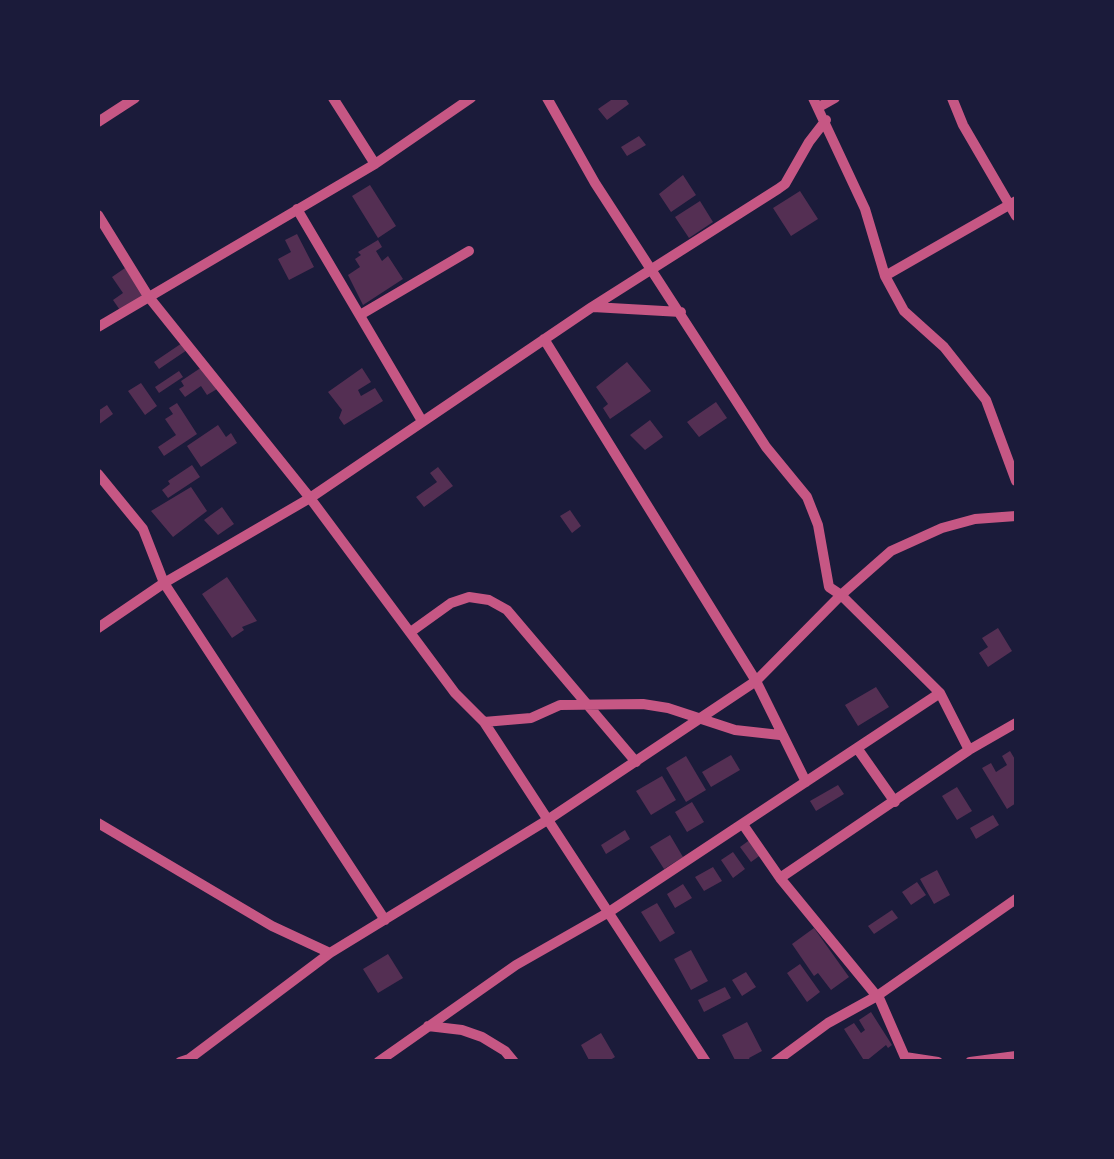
<!DOCTYPE html>
<style>
body{margin:0}
#map{position:relative;width:1114px;height:1159px;overflow:hidden;background:#1b1b3a;font-family:"Asap Condensed",sans-serif}
canvas{display:block}
.frame{position:absolute;inset:0;border:100px solid #1b1b3a;pointer-events:none}
</style>
<div id="map">
<canvas width="1114" height="1159"></canvas>
<div class="frame"></div>
</div>
<script>
const context = document.querySelector('canvas').getContext('2d');
context.lineJoin = 'round';
function paint(path, color) { context.fillStyle = color; context.fill(path, 'evenodd'); }
const poly = rows => new Path2D(rows.map(r => 'M' + r).join(''));
function stroke(path, color, width, dash) { context.strokeStyle = color; context.lineWidth = width; context.lineCap = dash ? 'butt' : 'round'; context.setLineDash(dash || []); context.stroke(path); }
paint(poly([
 [614,98,625,98,629,104,607,120,598,109],
 [639,136,646,145,627,156,621,147],
 [683,175,696,195,671,212,659,194],
 [370,185,396,226,378,238,352,196],
 [800,191,818,219,791,236,773,208],
 [700,201,713,222,689,238,675,217],
 [297,234,314,267,289,280,278,259,291,252,285,240],
 [378,240,382,247,376,251,382,261,388,256,403,279,363,305,348,275,360,267,355,259,361,255,358,252],
 [125,268,147,301,124,316,113,300,123,293,112,277],
 [185,341,190,348,159,369,154,362],
 [627,362,651,391,610,419,603,408,608,404,596,387],
 [202,367,217,389,207,395,201,386,185,397,179,389,184,386,181,381],
 [362,368,371,382,358,390,361,396,375,388,383,401,344,425,339,418,342,410,328,392],
 [179,371,183,377,159,393,155,387],
 [141,383,157,406,145,415,128,391],
 [716,402,727,418,699,437,687,422],
 [177,403,197,434,164,456,158,447,176,435,165,419,173,414,169,408],
 [107,405,113,414,98,425,98,411],
 [650,420,663,437,645,450,630,435],
 [218,425,226,437,231,433,237,443,201,467,187,446],
 [192,465,200,477,168,498,162,490,170,484,168,481],
 [438,467,453,486,424,507,416,497,437,482,430,473],
 [191,487,207,511,173,537,151,511],
 [222,507,234,524,218,535,204,520],
 [570,510,581,526,572,533,560,516],
 [227,577,257,621,242,627,244,630,232,638,202,594],
 [998,628,1012,651,988,667,979,653,988,647,982,638],
 [876,687,889,707,858,726,845,705],
 [1010,751,1016,761,1016,803,1007,809,982,768,991,763,996,772,1007,765,1002,756],
 [731,755,740,770,711,787,702,772],
 [686,756,706,790,686,802,666,768],
 [662,776,676,800,651,815,636,791],
 [838,785,844,794,816,811,810,801],
 [957,787,972,811,957,820,942,796],
 [692,802,704,822,687,832,675,812],
 [993,815,999,825,976,839,970,828],
 [625,830,630,839,606,854,601,845],
 [670,835,683,857,664,869,650,847],
 [751,839,762,854,751,862,740,847],
 [733,852,745,869,733,878,721,860],
 [713,867,722,881,704,891,695,877],
 [937,870,950,895,934,904,920,879],
 [917,882,926,895,911,905,902,892],
 [683,884,692,898,675,908,667,894],
 [657,903,675,933,660,942,641,912],
 [892,910,898,918,874,934,868,926],
 [814,928,849,977,831,990,818,973,814,976,792,944],
 [691,950,708,981,691,990,674,959],
 [388,954,403,978,378,993,363,969],
 [800,964,820,992,807,1002,787,973],
 [746,972,756,987,742,996,732,980],
 [725,987,731,998,704,1012,698,1000],
 [871,1012,892,1045,888,1048,886,1045,865,1062,844,1029,854,1023,861,1033,865,1030,859,1020],
 [747,1022,762,1051,749,1058,751,1062,736,1062,722,1035],
 [601,1033,615,1057,607,1062,590,1062,581,1045]
]), '#542f53');
stroke(poly([
 [333,98,375,164],
 [547,98,595,183,766,447,807,497,818,525,829,587,841,595,940,693,969,750],
 [813,98,865,209,885,276,904,311,944,347,986,400,1016,481],
 [952,98,963,125,1016,216],
 [819,107,835,98],
 [98,122,135,98],
 [297,209,422,421],
 [98,215,148,296,310,498,455,693,484,722,706,1062],
 [885,276,1016,201],
 [593,307,681,312],
 [360,315,469,251],
 [98,327,375,164,471,98],
 [544,339,756,681,806,782],
 [98,474,143,529,164,583,310,498,592,307,778,189,785,184,809,142,826,120],
 [98,628,164,583,385,920],
 [412,631,451,603,469,597,489,600,507,610,636,762],
 [484,722,531,718,560,705,643,704,668,708,735,730,780,735],
 [857,748,895,802],
 [98,823,272,926,330,953],
 [744,826,780,878,880,1000,907,1062],
 [780,878,969,750,1016,723],
 [428,1026,462,1030,482,1037,505,1051,514,1062],
 [905,1057,938,1062],
 [180,1062,189,1059,330,953,549,819,756,681,841,595,891,551,942,528,975,519,1016,516],
 [378,1062,516,965,609,912,940,693],
 [775,1062,828,1023,877,996,1016,899],
 [970,1062,1016,1056]
]), '#c65784', 10);
</script>
